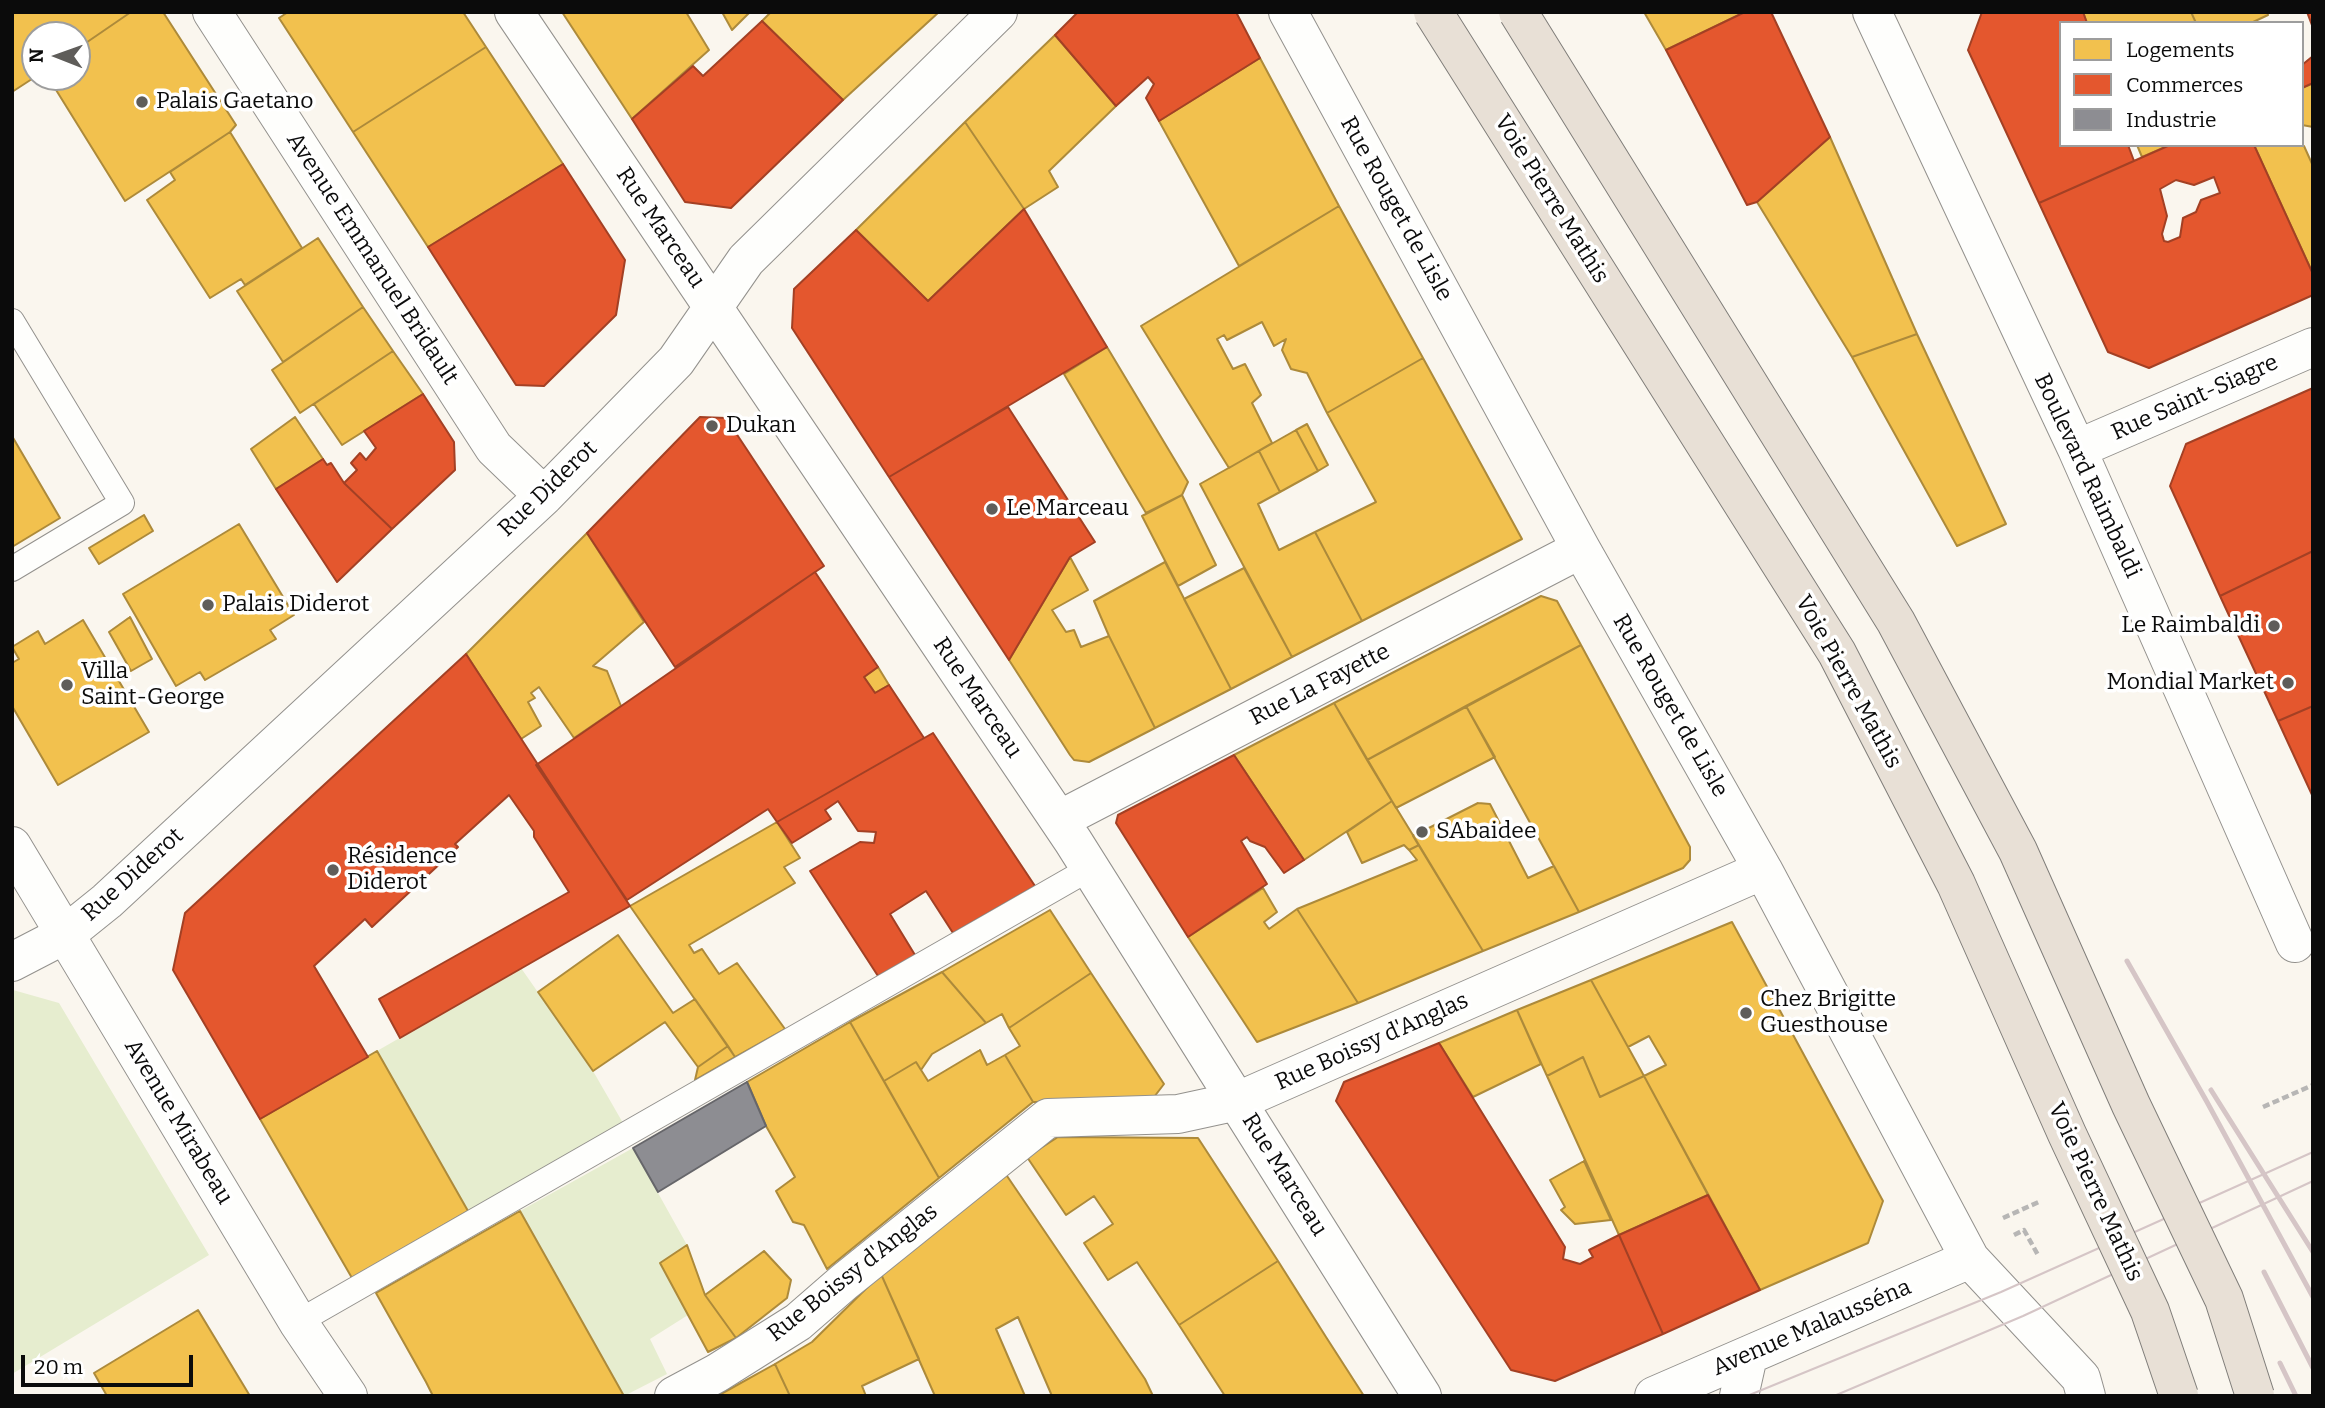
<!DOCTYPE html>
<meta charset="utf-8">
<style>
body{margin:0}
#map{position:relative;width:2325px;height:1408px;overflow:hidden;background:#faf6ee;font-family:Bitter,serif}
canvas{display:block}
.frame{position:absolute;inset:0;border:14px solid #0b0b0b;pointer-events:none}
.legend{position:absolute;left:2059px;top:21px;width:245px;height:126px;box-sizing:border-box;background:#fff;border:2px solid #9d9d9d;margin:0;padding:9px 12px;list-style:none;font-size:21px;color:#0b0b0b}
.legend li{display:flex;align-items:center;gap:14px;height:35px}
.legend b{width:35px;border:2px solid #9d9d9d}
.north{position:absolute;left:21px;top:21px;width:70px;height:70px;box-sizing:border-box;background:#fff;border:2px solid #9d9d9d;border-radius:50%;rotate:271deg;font-size:19px;font-weight:700;line-height:28px;text-align:center;color:#0b0b0b}
.north::after{content:'';display:block;margin:auto;width:24px;height:32px;background:#5f5d5a;clip-path:polygon(50% 0,100% 100%,50% 72%,0 100%)}
.scale{position:absolute;left:21px;top:1355px;width:172px;height:32px;box-sizing:border-box;border:4px solid #0b0b0b;border-top:0;padding-left:9px;font-size:21px;line-height:24px;white-space:nowrap;color:#0b0b0b;-webkit-text-stroke:5px #fff;paint-order:stroke}
</style>
<div id="map">
<canvas width="2325" height="1408"></canvas>
<div class="frame"></div>
<ul class="legend">
<li><b style="height:19px;background:#f2c14e"></b>Logements</li>
<li><b style="height:19px;background:#e4572e"></b>Commerces</li>
<li><b style="height:19px;background:#8d8d92"></b>Industrie</li>
</ul>
<div class="north">N</div>
<div class="scale">20 m</div>
</div>
<script>
const context = document.querySelector('canvas').getContext('2d');
context.lineJoin = 'round';
function paint(path, color) { context.fillStyle = color; context.fill(path, 'evenodd'); }
const poly = rows => new Path2D(rows.map(r => 'M' + r).join(''));
function stroke(path, color, width, dash) { context.strokeStyle = color; context.lineWidth = width; context.lineCap = dash ? 'butt' : 'round'; context.setLineDash(dash || []); context.stroke(path); }
function write(font, color, halo, rows, align = 'center') {
  context.font = font + ' Bitter,serif'; context.lineWidth = 7; context.setLineDash([]); context.textBaseline = 'middle'; context.strokeStyle = halo; context.fillStyle = color; for (const [text, x, y, turn = 0] of rows) {
    context.save(); context.translate(x, y); context.rotate((+turn || 0) * Math.PI / 180); context.textAlign = isNaN(turn) ? turn : align; if (halo) context.strokeText(text, 0, 0); context.fillText(text, 0, 0); context.restore();
  }
}
paint(poly([
 [521,968,593,1071,623,1123,468,1211,377,1051],
 [13,990,59,1003,209,1255,12,1374],
 [633,1148,687,1245,660,1263,688,1315,650,1339,667,1374,624,1396,520,1211]
]), '#e6edcf');
const homes = poly([
 [12,12,131,12,77,49,77,35,35,35,35,77,12,92,12,12],
 [131,12,163,12,236,125,230,132,125,201,48,77,77,77,77,49,131,12],
 [288,12,463,12,486,47,353,132,279,18,288,12],
 [562,12,686,12,709,50,632,119,562,12],
 [722,12,750,12,732,30,722,12],
 [771,12,939,12,843,100,762,21,771,12],
 [1644,12,1745,12,1666,50,1644,12],
 [2083,12,2191,12,2196,23,2087,23,2083,12],
 [2191,12,2267,12,2268,15,2251,23,2196,23,2191,12],
 [1055,35,1116,106,1049,171,1058,187,1024,209,965,122,1055,35],
 [486,47,563,164,428,247,353,132,486,47],
 [1260,58,1339,206,1239,266,1159,121,1260,58],
 [2313,83,2313,127,2302,125,2302,88,2313,83],
 [965,122,1024,209,928,301,856,230,965,122],
 [230,132,302,248,245,285,241,279,210,298,147,200,175,180,170,172,230,132],
 [1830,137,1917,334,1852,357,1757,202,1830,137],
 [2137,145,2170,145,2142,157,2137,145],
 [2254,145,2304,146,2313,166,2313,274,2254,145],
 [1339,206,1423,358,1327,413,1307,373,1291,369,1282,350,1286,339,1274,346,1262,322,1227,340,1224,335,1217,339,1233,369,1245,364,1261,395,1252,403,1272,443,1229,468,1141,326,1339,206],
 [318,238,363,307,283,362,237,291,318,238],
 [363,307,393,351,300,413,272,370,363,307],
 [1917,334,2006,524,1957,546,1852,357,1917,334],
 [1107,347,1188,482,1182,495,1146,513,1064,374,1107,347],
 [393,351,423,394,342,445,314,404,393,351],
 [1423,358,1522,539,1362,621,1315,532,1376,502,1327,413,1423,358],
 [295,417,323,459,276,489,251,449,295,417],
 [1307,424,1328,465,1318,471,1296,430,1307,424],
 [1296,430,1318,471,1280,492,1259,451,1296,430],
 [12,436,60,518,12,547,12,436],
 [1259,451,1280,492,1258,504,1279,550,1315,532,1362,621,1292,657,1200,484,1259,451],
 [1182,495,1216,565,1178,586,1142,516,1182,495],
 [144,515,153,531,99,564,89,548,144,515],
 [239,524,294,615,270,630,276,639,205,680,200,672,176,686,123,594,239,524],
 [587,533,644,622,593,666,607,671,621,706,574,738,539,687,531,693,535,698,528,702,541,726,521,739,466,654,587,533],
 [1070,557,1088,590,1052,610,1066,632,1074,630,1081,647,1109,636,1155,728,1089,762,1074,760,1070,755,1009,660,1070,557],
 [1165,562,1231,689,1155,728,1109,636,1094,601,1165,562],
 [1244,568,1292,657,1231,689,1184,599,1244,568],
 [1541,596,1557,601,1581,645,1367,760,1334,703,1541,596],
 [130,617,152,659,131,671,109,632,130,617],
 [83,620,149,732,58,785,12,706,12,663,19,659,12,647,38,631,45,644,83,620],
 [1581,645,1690,847,1690,860,1683,868,1579,912,1466,706,1581,645],
 [878,667,889,685,875,693,864,677,878,667],
 [1334,703,1392,801,1304,860,1234,755,1334,703],
 [1466,706,1495,757,1396,808,1367,760,1466,706],
 [1392,801,1419,845,1409,850,1404,845,1362,863,1347,832,1392,801],
 [1478,803,1490,804,1528,878,1554,866,1579,912,1483,951,1413,836,1478,803],
 [777,822,800,858,784,867,795,883,689,945,694,953,702,949,719,974,737,963,785,1029,735,1057,630,906,777,822],
 [1419,845,1483,951,1358,1003,1297,909,1417,860,1409,850,1419,845],
 [1263,888,1277,912,1264,922,1269,929,1297,909,1358,1003,1257,1042,1188,937,1263,888],
 [1050,910,1091,973,1009,1028,1002,1014,986,1023,942,972,1050,910],
 [1732,922,1883,1201,1868,1243,1760,1290,1644,1076,1666,1065,1649,1036,1628,1047,1591,980,1732,922],
 [618,935,673,1013,695,999,728,1046,698,1067,665,1022,593,1071,538,992,618,935],
 [942,972,986,1023,932,1054,921,1070,916,1062,884,1081,850,1022,942,972],
 [1091,973,1164,1084,1151,1101,1033,1102,1005,1055,1020,1046,1009,1028,1091,973],
 [1591,980,1644,1076,1600,1097,1583,1057,1547,1076,1517,1010,1591,980],
 [1517,1010,1541,1064,1473,1097,1439,1043,1517,1010],
 [850,1022,939,1178,827,1269,804,1225,793,1222,776,1191,795,1177,766,1126,747,1082,850,1022],
 [728,1046,735,1057,695,1080,698,1067,728,1046],
 [980,1050,987,1065,1005,1055,1033,1102,939,1178,884,1081,916,1062,928,1081,980,1050],
 [377,1051,468,1211,352,1278,260,1119,377,1051],
 [1583,1057,1600,1097,1644,1076,1708,1195,1619,1235,1547,1076,1583,1057],
 [1058,1137,1198,1138,1278,1261,1179,1325,1137,1262,1108,1280,1084,1243,1113,1224,1094,1196,1066,1215,1027,1157,1058,1137],
 [1584,1161,1611,1220,1575,1224,1561,1210,1565,1207,1550,1180,1584,1161],
 [1005,1173,1145,1379,1153,1396,1052,1396,1018,1317,996,1329,1025,1396,935,1396,881,1274,1005,1173],
 [520,1211,624,1396,433,1396,426,1382,376,1293,520,1211],
 [687,1245,705,1295,736,1338,708,1352,660,1263,687,1245],
 [764,1251,791,1280,787,1298,736,1338,705,1295,764,1251],
 [1278,1261,1326,1337,1364,1396,1225,1396,1179,1325,1278,1261],
 [881,1274,919,1359,862,1386,866,1396,790,1396,775,1364,812,1342,881,1274],
 [198,1310,250,1396,107,1396,94,1373,198,1310],
 [775,1364,790,1396,717,1396,730,1389,775,1364]
]);
paint(homes, '#f2c14e');
stroke(homes, '#ad8a3a', 2);
const shops = poly([
 [1078,12,1236,12,1260,58,1159,121,1146,98,1154,84,1148,77,1116,106,1055,35,1078,12],
 [1745,12,1771,12,1830,137,1757,202,1747,205,1666,50,1745,12],
 [1982,12,2083,12,2087,23,2061,23,2061,145,2128,145,2134,161,2039,203,1968,50,1982,12],
 [2307,12,2313,12,2313,28,2307,12],
 [762,21,843,100,731,208,685,202,632,119,693,66,703,76,762,21],
 [2313,56,2313,83,2302,88,2302,65,2313,56],
 [2170,145,2254,145,2313,274,2313,295,2149,368,2108,352,2039,203,2170,145],
 [2214,177,2220,193,2201,200,2196,212,2183,218,2180,237,2168,242,2164,241,2162,234,2167,216,2160,189,2176,180,2194,185,2214,177],
 [563,164,625,260,616,315,544,386,516,385,428,247,563,164],
 [1024,209,1107,347,889,477,792,328,794,289,856,230,928,301,1024,209],
 [2313,388,2313,551,2220,596,2170,486,2186,444,2313,388],
 [423,394,454,442,455,470,392,529,344,483,357,470,351,463,360,453,366,460,376,448,364,431,423,394],
 [1008,407,1095,542,1070,557,1009,660,889,477,1008,407],
 [700,417,726,418,824,566,675,667,587,533,700,417],
 [323,459,327,465,331,463,344,483,392,529,337,582,276,489,323,459],
 [2313,551,2313,706,2278,721,2220,596,2313,551],
 [815,572,878,667,864,677,875,693,889,685,924,738,777,822,768,809,627,900,536,765,815,572],
 [466,654,630,906,400,1038,379,999,569,892,534,837,534,831,509,795,455,844,458,847,372,927,365,919,314,966,368,1057,260,1119,173,970,185,913,466,654],
 [2313,706,2313,797,2278,721,2313,706],
 [933,733,1035,886,953,933,926,891,890,914,915,955,878,976,810,871,860,842,874,843,876,832,858,831,838,801,825,810,831,819,792,843,777,822,933,733],
 [1234,755,1304,860,1284,873,1265,847,1250,841,1247,837,1241,841,1267,884,1188,937,1116,823,1118,815,1234,755],
 [1439,1043,1565,1247,1563,1259,1580,1264,1593,1257,1589,1250,1619,1235,1663,1334,1555,1381,1511,1370,1336,1101,1344,1082,1439,1043],
 [1708,1195,1760,1290,1663,1334,1619,1235,1708,1195]
]);
paint(shops, '#e4572e');
stroke(shops, '#a34024', 2);
const industry = poly([
 [747,1082,766,1126,658,1192,633,1148,747,1082]
]);
paint(industry, '#8d8d92');
stroke(industry, '#66666a', 2);
const service = poly([
 [12,321,122,503,12,569],
 [298,1322,1089,869]
]);
const minor = poly([
 [212,12,494,448,544,496],
 [514,12,1073,841,1422,1396],
 [1288,12,1581,549,1763,870,1970,1259,2081,1378,2086,1396],
 [1872,12,2077,449,2295,943],
 [2077,449,2313,347],
 [1059,820,1581,549],
 [12,846,298,1322,348,1396],
 [12,962,66,934,107,901,544,496,676,361,746,260,998,12],
 [674,1396,717,1373,798,1322,844,1282,1048,1118,1178,1114,1238,1101,1763,870],
 [1654,1396,1970,1259],
 [1739,1396,1748,1356]
]);
stroke(service, '#93918d', 26);
stroke(minor, '#93918d', 40);
stroke(poly([
 [2263,1107,2313,1085],
 [2003,1218,2041,1201],
 [2014,1235,2024,1230,2038,1255]
]), '#b7b6b5', 4.5, [7, 3.5]);
stroke(service, '#fefefc', 24);
stroke(minor, '#fefefc', 38);
stroke(poly([
 [1747,1396,2001,1292,2313,1152],
 [1834,1396,2023,1316,2313,1181]
]), '#d5c5c6', 2);
stroke(poly([
 [2127,961,2207,1102,2313,1297],
 [2211,1090,2313,1252],
 [2264,1272,2313,1368],
 [2280,1363,2296,1396]
]), '#d5c5c6', 5);
const trunkBridge = poly([
 [1433,12,1837,653,1956,884,2067,1134,2150,1311,2179,1396],
 [1518,12,1896,622,2018,851,2131,1105,2224,1299,2255,1396]
]);
stroke(trunkBridge, '#807e7a', 40, []);
stroke(trunkBridge, '#e8e0d6', 38);
for (const [x, y, r, color] of [
 [142,102,7,"#5f5d5a"],
 [712,426,7,"#5f5d5a"],
 [992,509,7,"#5f5d5a"],
 [208,605,7,"#5f5d5a"],
 [2274,626,7,"#5f5d5a"],
 [2288,683,7,"#5f5d5a"],
 [67,685,7,"#5f5d5a"],
 [1422,832,7,"#5f5d5a"],
 [333,870,7,"#5f5d5a"],
 [1746,1013,7,"#5f5d5a"]
]) { const dot = new Path2D(); dot.arc(x, y, r, 0, 2 * Math.PI); context.fillStyle = color; context.fill(dot); stroke(dot, '#fff', 2.5); }
write('23px', '#0b0b0b', '#fff', [
 ["Palais Gaetano",156,102],
 ["Dukan",726,426],
 ["Le Marceau",1006,509],
 ["Palais Diderot",222,605],
 ["Le Raimbaldi",2260,626,"right"],
 ["Villa",81,672],
 ["Saint-George",81,698],
 ["Mondial Market",2274,683,"right"],
 ["SAbaidee",1436,832],
 ["Résidence",347,857],
 ["Diderot",347,883],
 ["Chez Brigitte",1760,1000],
 ["Guesthouse",1760,1026]
], 'left');
write('23px', '#0b0b0b', '#fff', [
 ["Voie Pierre Mathis",1551,199,58],
 ["Rue Rouget de Lisle",1396,209,61],
 ["Rue Marceau",660,228,56],
 ["Avenue Emmanuel Bridault",372,259,57],
 ["Rue Saint-Siagre",2195,398,-24],
 ["Boulevard Raimbaldi",2087,476,65],
 ["Rue Diderot",548,489,-44],
 ["Voie Pierre Mathis",1848,682,61],
 ["Rue La Fayette",1320,685,-27],
 ["Rue Marceau",977,698,56],
 ["Rue Rouget de Lisle",1670,706,60],
 ["Rue Diderot",133,875,-42],
 ["Rue Boissy d'Anglas",1372,1042,-24],
 ["Avenue Mirabeau",178,1122,59],
 ["Rue Marceau",1284,1175,58],
 ["Voie Pierre Mathis",2095,1192,65],
 ["Rue Boissy d'Anglas",853,1273,-38],
 ["Avenue Malausséna",1812,1328,-23]
]);
</script>
